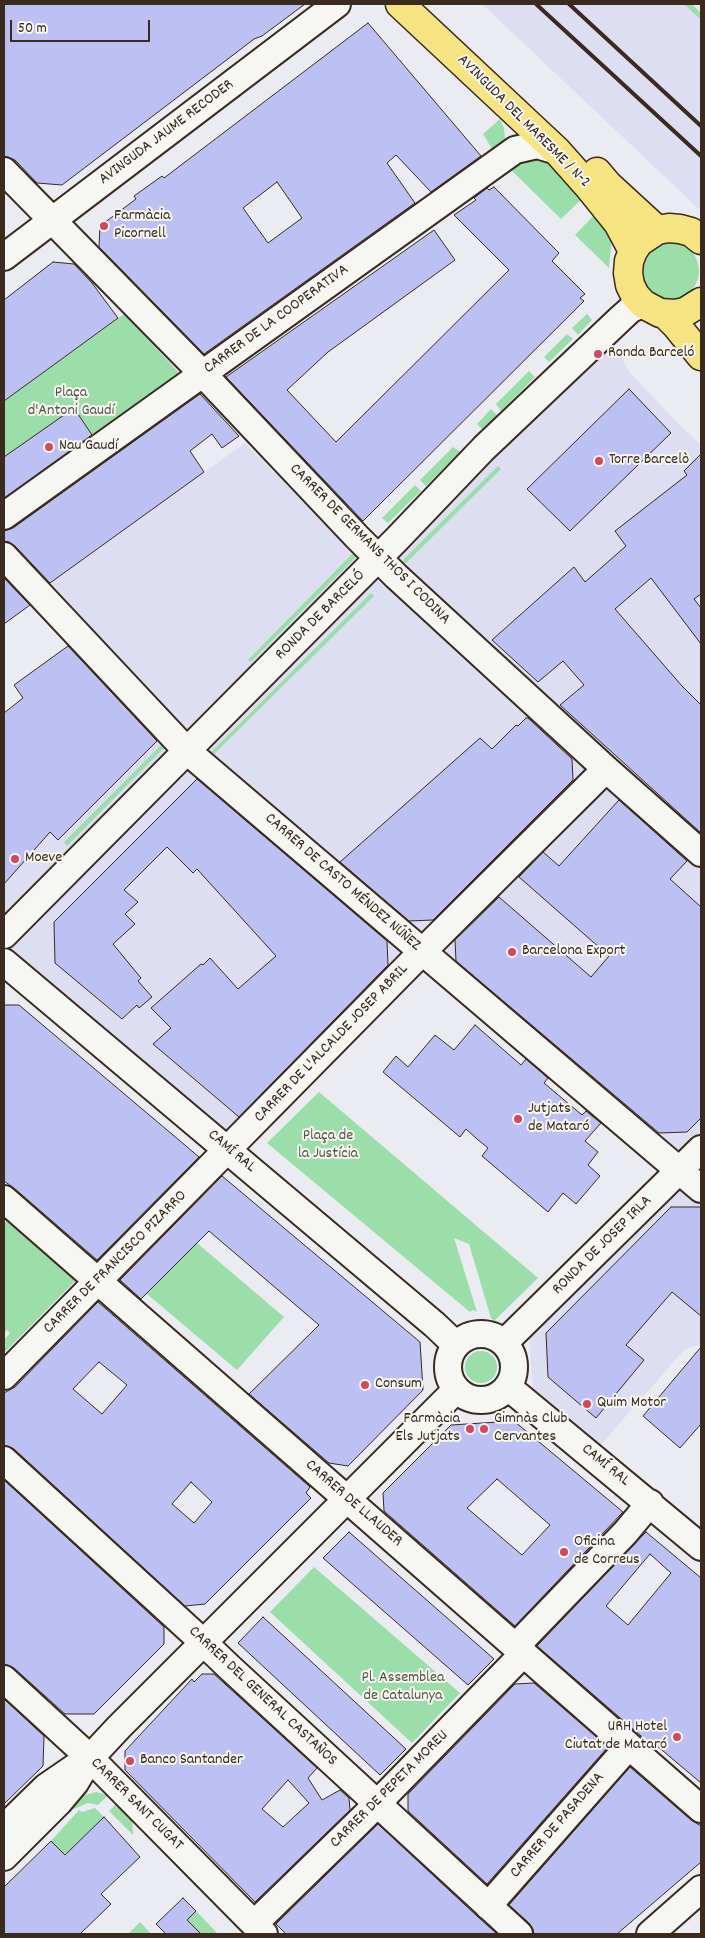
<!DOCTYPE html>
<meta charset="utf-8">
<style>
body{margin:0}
#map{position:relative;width:705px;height:1938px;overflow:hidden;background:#ebebf2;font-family:Dekko,sans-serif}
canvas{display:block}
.frame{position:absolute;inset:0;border:5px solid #3b2a1e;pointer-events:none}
.scale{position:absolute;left:10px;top:20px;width:140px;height:22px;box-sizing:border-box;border:2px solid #3b2a1e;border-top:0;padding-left:6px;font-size:15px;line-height:18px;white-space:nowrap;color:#3b2a1e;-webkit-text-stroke:4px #f6f6f2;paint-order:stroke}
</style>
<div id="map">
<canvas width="705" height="1938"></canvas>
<div class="frame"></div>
<div class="scale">50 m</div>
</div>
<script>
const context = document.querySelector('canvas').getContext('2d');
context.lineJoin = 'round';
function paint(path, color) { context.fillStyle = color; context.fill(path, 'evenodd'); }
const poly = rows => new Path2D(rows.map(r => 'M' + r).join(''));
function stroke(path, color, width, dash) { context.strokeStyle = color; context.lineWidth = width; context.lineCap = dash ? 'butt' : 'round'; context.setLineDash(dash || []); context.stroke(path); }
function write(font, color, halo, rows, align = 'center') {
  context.font = font + ' Dekko,sans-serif'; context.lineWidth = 4; context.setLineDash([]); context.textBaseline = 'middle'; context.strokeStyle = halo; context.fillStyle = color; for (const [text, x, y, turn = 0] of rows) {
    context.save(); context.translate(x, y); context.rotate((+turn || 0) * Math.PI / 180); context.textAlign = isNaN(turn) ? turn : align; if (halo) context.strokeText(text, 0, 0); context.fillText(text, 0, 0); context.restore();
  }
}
paint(poly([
 [482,4,684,4,701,20,701,211],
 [607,331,630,373,677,422,701,445,701,1344,684,1350,591,1456,534,1408,528,1321,680,1171,423,952,228,1150,4,962,4,713,100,639,49,584,245,443,350,549,378,558]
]), '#dddef2');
paint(poly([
 [684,4,692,4,701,13,701,20],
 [500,119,504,128,505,139,504,145,494,152,483,134],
 [513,156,546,158,583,198,561,219,503,162],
 [596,213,612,237,609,268,575,235],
 '641 271a29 29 0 1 1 58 0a29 29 0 1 1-58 0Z',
 [124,314,181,375,4,503,4,401],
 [587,314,592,320,578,335,572,328],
 [567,334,573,339,549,362,544,357],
 [529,371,535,377,501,411,496,404],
 [491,409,497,415,482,429,477,424],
 [453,447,460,452,426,486,420,480],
 [498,466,501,469,401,568,401,563,407,556],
 [415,485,421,491,388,523,382,518],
 [355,551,357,553,356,557,251,662,248,660],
 [371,593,374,596,210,758,210,753],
 [161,745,164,748,67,846,64,842],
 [319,1092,538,1278,494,1321,491,1318,469,1244,454,1238,477,1312,473,1310,470,1312,267,1143],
 [7,1220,76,1280,4,1353,4,1348,6,1346,4,1340,10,1333,7,1330,4,1333,4,1224],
 [197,1243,284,1317,237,1370,147,1294],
 '465 1367a16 16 0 1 1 32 0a16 16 0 1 1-32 0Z',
 [314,1567,460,1693,412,1743,270,1612],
 [96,1792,108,1795,98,1805,88,1803,74,1809,70,1803,81,1796],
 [118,1802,132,1813,133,1835,109,1811],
 [95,1808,104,1817,67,1853,63,1854,51,1841,79,1810,82,1812],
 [196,1911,218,1934,201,1934,187,1920],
 [140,1922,151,1934,128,1934]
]), '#9bdeaa');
const building = poly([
 [4,4,305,4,262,36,254,39,241,49,62,185,37,183,15,160,8,157,4,156,4,4],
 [368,23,481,156,431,192,396,155,387,163,415,203,204,354,99,247,100,226,136,199,134,196,162,176,164,178,368,23],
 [277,182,302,218,268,243,243,208,277,182],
 [494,187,559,253,552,261,585,294,580,298,584,301,363,521,226,377,434,230,455,260,328,352,287,390,336,442,509,270,454,215,476,200,474,198,487,188,489,190,494,187],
 [53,262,74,264,92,283,118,318,4,401,4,300,53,262],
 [629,389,671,433,570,531,527,489,629,389],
 [200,394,239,436,222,448,212,434,190,451,204,472,50,583,15,546,9,542,4,541,4,531,13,528,200,394],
 [74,408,92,435,4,498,4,457,74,408],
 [701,454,701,594,694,599,701,608,701,644,651,578,615,609,682,686,701,705,701,833,560,705,584,685,563,661,538,682,492,640,574,567,585,582,626,546,615,531,687,475,684,471,701,454],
 [4,578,30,605,4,624,4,578],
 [68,646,157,741,58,840,50,832,4,884,4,713,23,698,14,685,68,646],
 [526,718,528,718,572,759,573,780,433,920,409,921,340,862,480,738,492,749,516,725,518,726,526,718],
 [197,779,387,941,388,965,239,1117,153,1044,171,1028,151,1008,201,964,203,965,210,958,238,989,276,956,197,869,193,873,167,847,124,890,138,902,125,914,135,924,113,944,141,978,138,981,152,997,139,1008,137,1005,122,1019,55,963,54,922,197,779],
 [619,800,687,861,670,879,701,907,701,1118,687,1132,659,1133,456,961,455,940,499,897,591,977,609,956,519,877,543,852,559,866,619,800],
 [4,1005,19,1005,199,1157,97,1260,14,1188,4,1181,4,1005],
 [475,1025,521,1065,526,1059,548,1078,544,1083,582,1115,586,1111,601,1123,585,1141,598,1152,588,1165,600,1176,576,1204,563,1193,548,1212,482,1156,488,1148,477,1139,466,1129,460,1137,383,1072,396,1056,408,1067,435,1035,454,1050,475,1025],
 [222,1176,420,1342,423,1390,348,1466,329,1463,249,1394,319,1325,209,1231,141,1299,120,1280,222,1176],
 [671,1207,701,1207,701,1316,672,1292,626,1345,644,1360,596,1418,548,1377,546,1333,671,1207],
 [98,1302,310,1487,306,1493,311,1498,205,1604,185,1606,14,1449,4,1445,4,1393,15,1387,98,1302],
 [99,1362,127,1385,102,1414,73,1389,99,1362],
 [191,1482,212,1502,194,1523,172,1504,191,1482],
 [701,1347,701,1424,680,1448,643,1416,701,1347],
 [514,1421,623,1512,515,1626,384,1511,383,1493,451,1425,514,1421],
 [497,1479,550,1525,522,1555,467,1508,497,1479],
 [4,1480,164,1627,164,1644,94,1714,65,1714,14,1668,4,1664,4,1480],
 [349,1532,494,1659,468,1685,323,1558,349,1532],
 [646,1532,701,1578,701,1783,650,1740,648,1742,537,1646,646,1532],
 [650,1554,671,1573,628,1625,606,1606,650,1554],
 [263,1617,406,1749,380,1775,238,1643,263,1617],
 [202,1674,214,1674,317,1768,308,1778,322,1800,340,1790,349,1798,350,1810,255,1902,125,1770,125,1751,192,1679,194,1682,202,1674],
 [288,1780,309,1803,283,1827,262,1809,288,1780],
 [534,1683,608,1747,487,1884,408,1811,408,1794,515,1684,534,1683],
 [4,1699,44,1736,43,1766,4,1804,4,1699],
 [630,1767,691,1820,701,1826,701,1862,617,1934,534,1934,533,1929,529,1923,509,1905,630,1767],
 [104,1817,140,1857,101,1894,111,1904,80,1934,4,1934,4,1887,51,1841,65,1855,104,1817],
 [378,1824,478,1917,497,1934,286,1934,276,1924,378,1824],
 [183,1898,196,1911,187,1920,201,1934,166,1934,156,1924,183,1898]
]);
paint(building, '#bdc0f2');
stroke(building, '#3b2a1e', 1);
const minor = poly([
 [4,171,203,374,357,537,396,576,606,769,701,853],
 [4,257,337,4],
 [4,516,515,150,537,145,557,151],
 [4,556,187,751,701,1189],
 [4,935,396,540,484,448,620,319,631,309,643,304],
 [4,962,435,1325,456,1345],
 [4,1199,701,1809],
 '448 1367a33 33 0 1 1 66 0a33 33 0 1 1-66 0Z',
 [504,1343,701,1149],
 [4,1376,422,952,606,769],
 [508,1387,701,1547],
 [4,1460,204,1643,229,1667,519,1934],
 [516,1646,625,1533,650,1503],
 [4,1679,90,1758,264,1934],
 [4,1828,46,1787,81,1763],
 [4,1857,59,1802,75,1783,90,1758,119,1727,456,1390],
 [488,1906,629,1746],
 [254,1924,365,1816,524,1653],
 [650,1934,701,1889]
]);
const major = poly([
 [400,4,557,151,589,187,618,223,633,251],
 [597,172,608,185,657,230],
 [701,240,691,232,680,229,669,228,657,230,639,242,633,251,629,261,628,273,630,285,635,295,643,304,660,313,675,314,685,312,701,302],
 [665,314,676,325,701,356]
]);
stroke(minor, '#3b2a1e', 30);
stroke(major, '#3b2a1e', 31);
stroke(minor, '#f6f6f2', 26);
stroke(major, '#f6e381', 28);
stroke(poly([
 [536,4,701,156],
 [569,4,701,126]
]), '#3b2a1e', 4);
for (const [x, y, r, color] of [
 [104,226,5,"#d1495b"],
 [598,354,5,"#d1495b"],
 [49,447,5,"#d1495b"],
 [599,461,5,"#d1495b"],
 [15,859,5,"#d1495b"],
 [512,952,5,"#d1495b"],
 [518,1119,5,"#d1495b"],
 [365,1385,5,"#d1495b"],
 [587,1404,5,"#d1495b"],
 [470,1429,5,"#d1495b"],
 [484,1429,5,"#d1495b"],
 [564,1552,5,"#d1495b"],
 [677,1737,5,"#d1495b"],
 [130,1761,5,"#d1495b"]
]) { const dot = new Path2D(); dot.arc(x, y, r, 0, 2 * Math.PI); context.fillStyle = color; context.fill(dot); stroke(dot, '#f6f6f2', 2); }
write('16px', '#3b2a1e', '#f6f6f2', [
 ["AVINGUDA DEL MARESME / N-2",523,122,45],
 ["AVINGUDA JAUME RECODER",167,133,-37],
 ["CARRER DE LA COOPERATIVA",277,320,-36],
 ["CARRER DE GERMANS THOS I CODINA",369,545,45],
 ["RONDA DE BARCELÓ",321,616,-45],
 ["CARRER DE CASTO MÉNDEZ NÚÑEZ",342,883,41],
 ["CARRER DE L'ALCALDE JOSEP ABRIL",332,1044,-46],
 ["CAMÍ RAL",231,1152,40],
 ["RONDA DE JOSEP IRLA",603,1246,-45],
 ["CARRER DE FRANCISCO PIZARRO",116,1263,-45],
 ["CAMÍ RAL",605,1466,39],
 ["CARRER DE LLAUDER",353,1504,41],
 ["CARRER DEL GENERAL CASTAÑOS",262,1697,43],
 ["CARRER DE PEPETA MOREU",390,1790,-45],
 ["CARRER SANT CUGAT",136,1805,45],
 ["CARRER DE PASADENA",558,1826,-49]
]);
write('16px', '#3b2a1e', '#f6f6f2', [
 ["Farmàcia",114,217],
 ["Picornell",114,235],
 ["Ronda Barceló",608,354],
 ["Nau Gaudí",59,447],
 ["Torre Barcelò",609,461],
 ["Moeve",25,859],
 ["Barcelona Export",522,952],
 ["Jutjats",528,1110],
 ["de Mataró",528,1128],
 ["Consum",375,1385],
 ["Quim Motor",597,1404],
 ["Farmàcia",460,1420,"right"],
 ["Els Jutjats",460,1438,"right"],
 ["Gimnàs Club",494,1420],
 ["Cervantes",494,1438],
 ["Oficina",574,1543],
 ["de Correus",574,1561],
 ["URH Hotel",667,1728,"right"],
 ["Ciutat de Mataró",667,1746,"right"],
 ["Banco Santander",140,1761]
], 'left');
write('16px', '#535741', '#f6f6f2', [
 ["Plaça",71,394],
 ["d'Antoni Gaudí",71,412],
 ["Plaça de",328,1137],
 ["la Justícia",328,1155],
 ["Pl. Assemblea",403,1679],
 ["de Catalunya",403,1697]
]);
</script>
